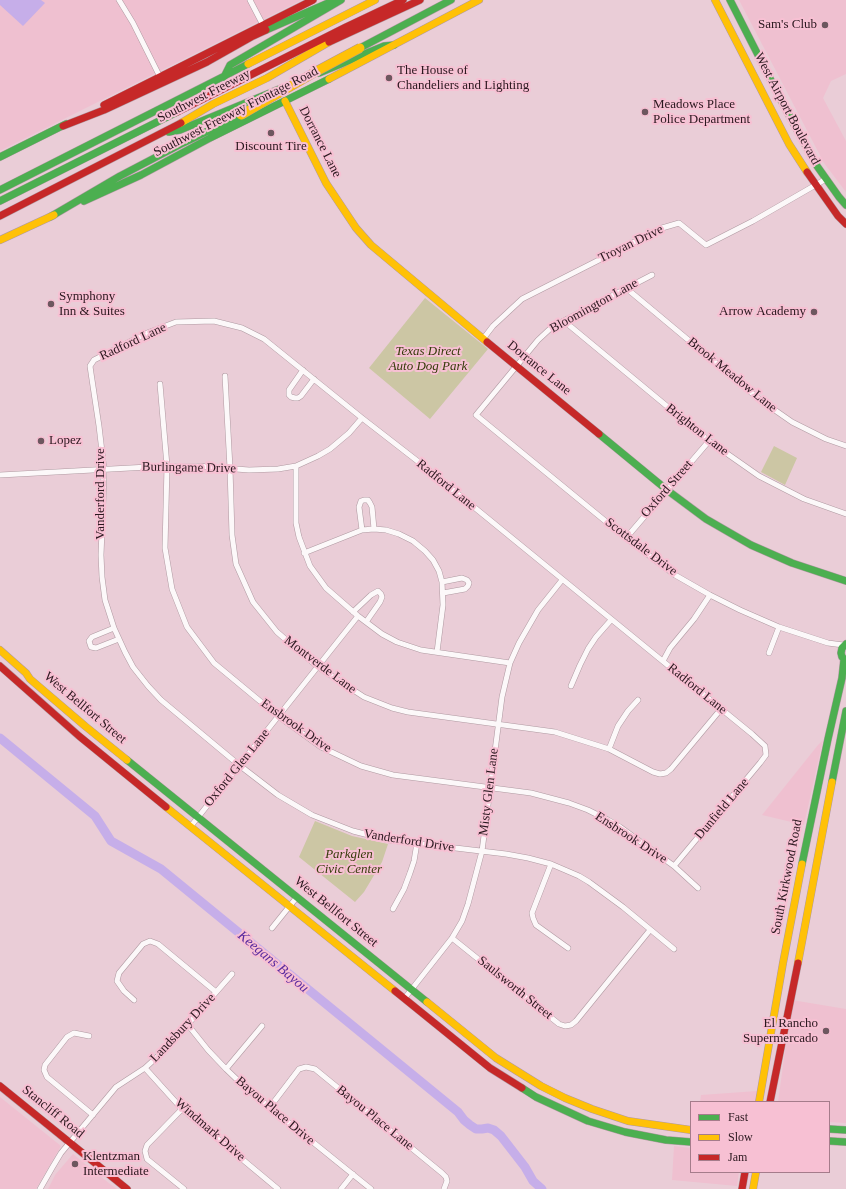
<!DOCTYPE html>
<style>
body{margin:0}
#map{position:relative;width:846px;height:1189px;overflow:hidden;background:#eacdd7;font-family:Georgia,serif}
canvas{display:block}
.legend{position:absolute;left:690px;top:1101px;width:140px;height:72px;box-sizing:border-box;background:#f7c0d3;border:1px solid #a57c8b;margin:0;padding:5px 7px;list-style:none;font-size:12px;color:#2a171e}
.legend li{display:flex;align-items:center;gap:8px;height:20px}
.legend b{width:20px;border:1px solid #a57c8b}
</style>
<div id="map">
<canvas width="846" height="1189"></canvas>
<ul class="legend">
<li><b style="height:5px;background:#4caf50"></b>Fast</li>
<li><b style="height:5px;background:#ffc107"></b>Slow</li>
<li><b style="height:5px;background:#c62828"></b>Jam</li>
</ul>
</div>
<script>
const context = document.querySelector('canvas').getContext('2d');
context.lineJoin = 'round';
function paint(path, color) { context.fillStyle = color; context.fill(path, 'evenodd'); }
const poly = rows => new Path2D(rows.map(r => 'M' + r).join(''));
function stroke(path, color, width, dash) { context.strokeStyle = color; context.lineWidth = width; context.lineCap = dash ? 'butt' : 'round'; context.setLineDash(dash || []); context.stroke(path); }
function write(font, color, halo, rows, align = 'center') {
  context.font = font + ' Georgia,serif'; context.lineWidth = 4; context.setLineDash([]); context.textBaseline = 'middle'; context.strokeStyle = halo; context.fillStyle = color; for (const [text, x, y, turn = 0] of rows) {
    context.save(); context.translate(x, y); context.rotate((+turn || 0) * Math.PI / 180); context.textAlign = isNaN(turn) ? turn : align; if (halo) context.strokeText(text, 0, 0); context.fillText(text, 0, 0); context.restore();
  }
}
paint(poly([
 [0,0,302,0,0,151],
 [739,0,846,0,846,74,831,81,823,98,846,141,846,192,824,163],
 [823,740,804,825,762,815,818,745],
 [792,1000,846,1009,846,1123,829,1122,829,1102,778,1102],
 [757,1091,755,1102,700,1102,701,1095],
 [0,1097,61,1146,36,1189,0,1189],
 [674,1146,691,1148,691,1172,739,1172,737,1186,672,1180],
 [73,1154,110,1184,117,1189,48,1189,55,1175]
]), '#efc0d0');
paint(poly([
 [425,298,488,349,430,419,369,368],
 [774,446,797,458,785,485,761,472],
 [315,821,352,836,388,844,382,862,364,892,355,902,299,857]
]), '#ccc6a4');
paint(poly([
 [0,0,41,0,45,3,23,26,0,5]
]), '#c6aee9');
stroke(poly([
 [0,738,95,816,111,841,161,869,458,1112,464,1120,470,1125,476,1129,482,1129,488,1128,494,1130,501,1136,525,1167,533,1181,542,1189]
]), '#c6aee9', 9);
const street = poly([
 [119,0,133,23,160,77],
 [250,0,263,25],
 [652,275,552,327,538,340,476,415,626,538,675,575,710,595,740,610,779,627,828,643,843,645],
 [626,288,759,399,792,422,826,439,846,446],
 [564,321,709,441,759,476,804,499,846,514],
 [483,339,493,326,522,299,662,228,679,223,706,245,753,221,826,179],
 [303,370,289,390,289,395,291,397,295,398,298,398,301,396,314,379],
 [225,376,230,468,232,535,236,564,253,602,277,632,318,667,364,697,392,708,408,712,555,732,609,749,653,772,660,774,666,773,671,769,721,709],
 [160,384,167,466,165,548,172,589,187,627,214,663,278,716,321,747,361,766,393,775,531,793,569,803,588,810,608,820,620,827,674,866,698,888],
 [296,466,296,523,299,537,310,566,326,588,358,616,382,634,397,642,421,650,510,663],
 [0,475,167,466,197,466,249,470,278,469,296,466,318,456,330,449,349,433,362,418],
 [362,530,359,507,361,501,364,500,368,500,370,503,372,507,374,529],
 [626,538,709,441],
 [304,553,362,530,374,529,386,530,399,534,413,541,425,551,433,560,439,571,442,582,443,605,437,652],
 [442,582,462,578,467,580,469,583,468,586,465,589,443,593],
 [353,612,371,595,378,591,381,594,382,597,380,602,366,622],
 [114,628,92,637,89,641,91,647,96,648,119,639],
 [769,653,779,627],
 [663,661,670,648,694,619,710,595],
 [571,686,580,665,588,649,596,637,611,620],
 [609,749,618,726,628,711,638,700],
 [191,826,358,616],
 [551,864,532,913,533,918,536,925,568,948],
 [674,866,760,763,766,755,765,746,752,734,420,463,362,418,264,339,242,328,214,321,176,322,147,333,94,360,90,366,91,373,99,426,104,469,103,506,101,555,102,577,105,600,114,628,125,652,133,667,148,686,161,700,239,765,278,795,312,815,353,831,388,840,506,854,528,858,551,864,579,876,589,882,623,907,674,949],
 [393,909,404,889,410,873,414,861,417,843],
 [272,928,297,897],
 [452,938,559,1024,565,1026,571,1025,576,1021,650,930],
 [404,999,452,938,462,921,468,904,482,851,502,697,510,663,519,643,538,610,562,580],
 [134,1000,124,991,117,981,119,973,143,944,150,941,158,944,216,992],
 [188,1025,208,1050,226,1069,247,1089,371,1189],
 [89,1036,74,1033,67,1037,45,1065,44,1070,47,1077,93,1115],
 [145,1068,182,1109,278,1189],
 [226,1069,262,1026],
 [270,1107,299,1069,306,1067,315,1069,442,1173,446,1177,447,1181,444,1189],
 [182,1109,147,1145,145,1151,147,1159,184,1189],
 [40,1189,52,1168,61,1153,116,1087,145,1068,167,1048,232,974],
 [341,1189,353,1174]
]);
const fast = poly([
 [730,0,783,104,817,166,839,197,846,205],
 [266,30,335,0],
 [360,48,451,0],
 [319,73,384,46,394,45],
 [224,77,230,65,341,0],
 [169,132,180,130,282,88],
 [0,157,66,124],
 [0,190,248,64],
 [0,201,177,112],
 [84,201,141,175,210,138,329,79],
 [50,217,120,176,183,143,241,115],
 [599,434,667,490,706,519,751,545,792,563,846,581],
 [846,644,842,648,841,653,842,657,846,660],
 [127,760,427,1002],
 [832,782,846,711],
 [802,864,828,739,842,678,844,659],
 [522,1088,536,1097,588,1121,625,1132,666,1140,691,1142],
 [829,1129,846,1130],
 [829,1141,846,1142]
]);
const slow = poly([
 [715,0,789,144,807,172],
 [248,64,375,0],
 [329,79,479,0],
 [285,101,326,183,356,228,371,245,487,342],
 [181,123,213,104,267,78,329,42],
 [0,240,54,215],
 [0,650,26,673,30,679,85,726,127,760],
 [166,807,395,991],
 [798,963,832,782],
 [427,1002,496,1058,541,1086,565,1098,592,1109,628,1121,691,1130],
 [759,1102,783,963,802,864],
 [753,1189,756,1172]
]);
const jam = poly([
 [329,42,420,0],
 [104,105,313,0],
 [177,112,346,27,403,0],
 [63,126,104,110,207,62,253,36,266,30],
 [807,172,838,216,846,224],
 [0,216,181,123],
 [487,342,599,434],
 [0,666,79,736,166,807],
 [395,991,490,1068,522,1088],
 [0,1086,127,1189],
 [770,1102,798,963],
 [742,1189,745,1172]
]);
stroke(street, '#af99a1', 6);
stroke(fast, '#af99a1', 8);
stroke(slow, '#af99a1', 8);
stroke(jam, '#af99a1', 8);
stroke(street, '#fcf8f9', 5);
stroke(fast, '#4caf50', 7);
stroke(slow, '#ffc107', 7);
stroke(jam, '#c62828', 7);
const slowBridge = poly([
 [241,115,317,71,360,48]
]);
stroke(slowBridge, '#ac949c', 10, []);
stroke(slowBridge, '#ffc107', 9);
for (const [x, y, r, color] of [
 [825,25,4,"#6d575f"],
 [389,78,4,"#6d575f"],
 [645,112,4,"#6d575f"],
 [271,133,4,"#6d575f"],
 [51,304,4,"#6d575f"],
 [814,312,4,"#6d575f"],
 [41,441,4,"#6d575f"],
 [826,1031,4,"#6d575f"],
 [75,1164,4,"#6d575f"]
]) { const dot = new Path2D(); dot.arc(x, y, r, 0, 2 * Math.PI); context.fillStyle = color; context.fill(dot); stroke(dot, '#f7c0d3', 1.5); }
write('13px', '#2a171e', '#f7c0d3', [
 ["Sam's Club",817,25,"right"],
 ["The House of",397,71],
 ["Chandeliers and Lighting",397,86],
 ["Meadows Place",653,105],
 ["Police Department",653,120],
 ["Discount Tire",271,147,"center"],
 ["Symphony",59,297],
 ["Inn & Suites",59,312],
 ["Arrow Academy",806,312,"right"],
 ["Lopez",49,441],
 ["El Rancho",818,1024,"right"],
 ["Supermercado",818,1039,"right"],
 ["Klentzman",83,1157],
 ["Intermediate",83,1172]
], 'left');
write('13px', '#2a171e', '#f7c0d3', [
 ["Southwest Freeway",204,96,-27],
 ["West Airport Boulevard",787,109,62],
 ["Southwest Freeway Frontage Road",236,112,-27],
 ["Dorrance Lane",320,142,63],
 ["Troyan Drive",631,244,-26],
 ["Bloomington Lane",594,306,-29],
 ["Radford Lane",133,342,-25],
 ["Dorrance Lane",539,368,39],
 ["Brook Meadow Lane",732,375,39],
 ["Brighton Lane",697,430,38],
 ["Burlingame Drive",189,468,1],
 ["Radford Lane",446,485,39],
 ["Oxford Street",667,489,-49],
 ["Vanderford Drive",101,494,-90],
 ["Scottsdale Drive",641,547,37],
 ["Montverde Lane",320,665,37],
 ["Radford Lane",697,689,39],
 ["West Bellfort Street",85,708,40],
 ["Ensbrook Drive",296,726,35],
 ["Oxford Glen Lane",237,768,-51],
 ["Misty Glen Lane",489,792,-83],
 ["Dunfield Lane",722,809,-50],
 ["Ensbrook Drive",631,838,33],
 ["Vanderford Drive",409,841,9],
 ["South Kirkwood Road",787,877,-79],
 ["West Bellfort Street",336,912,39],
 ["Saulsworth Street",515,988,39],
 ["Landsbury Drive",183,1028,-47],
 ["Bayou Place Drive",275,1111,40],
 ["Stancliff Road",53,1112,39],
 ["Bayou Place Lane",375,1118,39],
 ["Windmark Drive",210,1130,41]
]);
write('italic 13px', '#353b09', '#f7c0d3', [
 ["Texas Direct",428,352],
 ["Auto Dog Park",428,367],
 ["Parkglen",349,855],
 ["Civic Center",349,870]
]);
write('italic 14px', '#592a9e', '#f7c0d3', [
 ["Keegans Bayou",273,962,40]
]);
</script>
